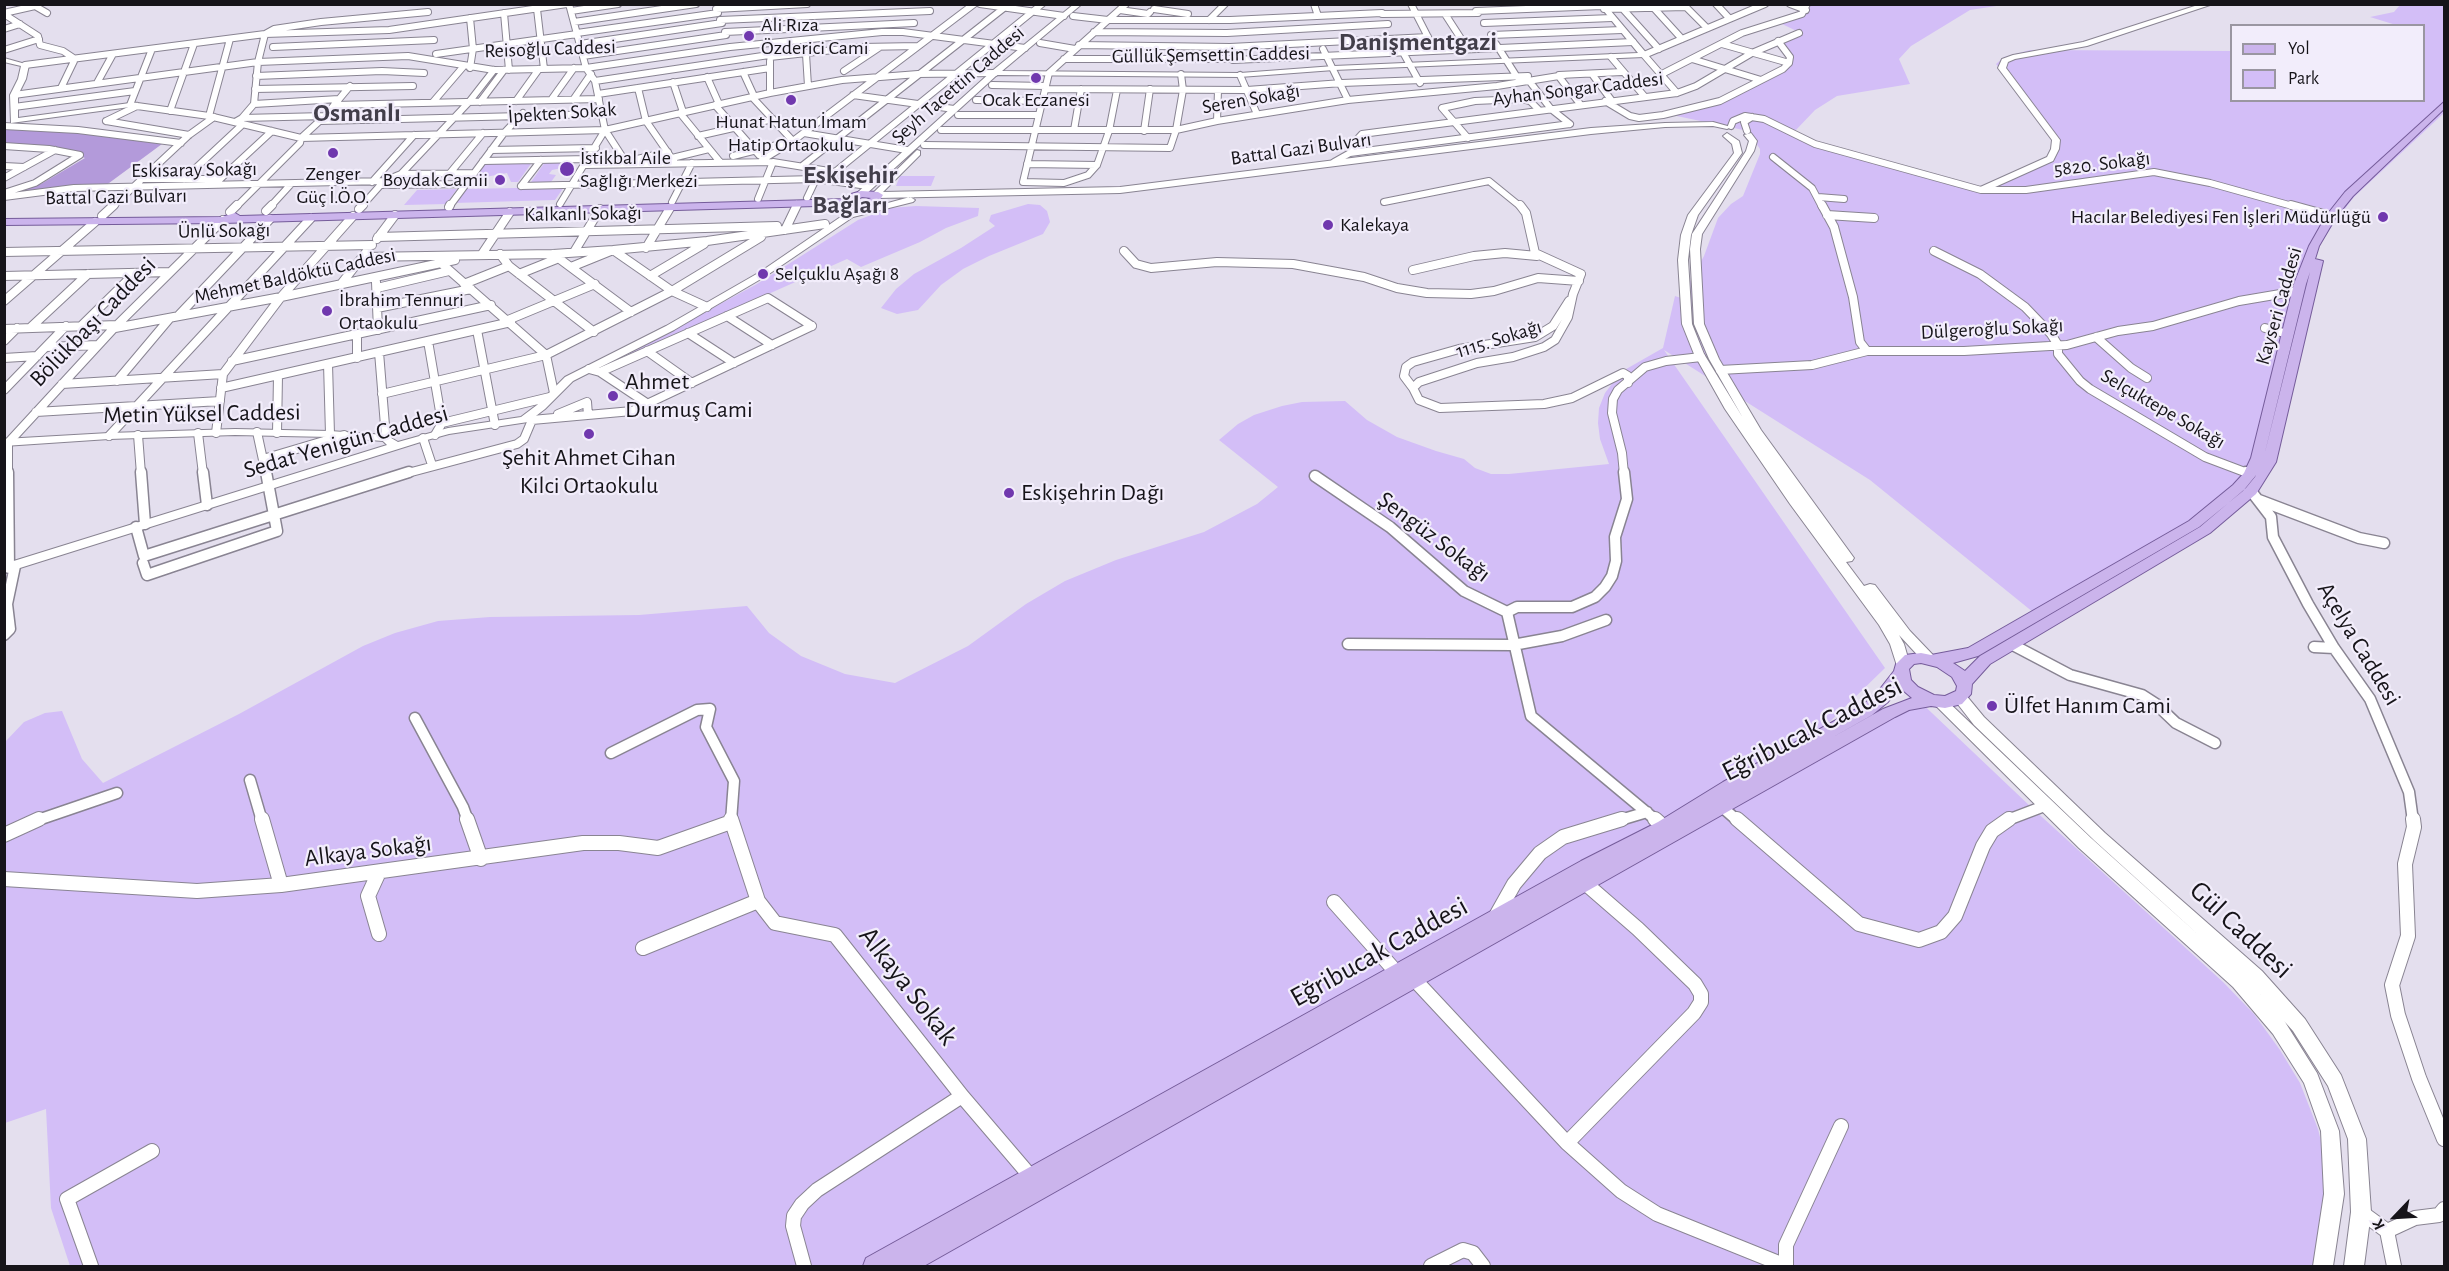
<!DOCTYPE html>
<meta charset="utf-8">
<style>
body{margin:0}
#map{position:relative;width:2449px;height:1271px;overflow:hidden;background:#e4dfee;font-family:"Alegreya Sans",sans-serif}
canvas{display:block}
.frame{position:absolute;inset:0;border:6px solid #161419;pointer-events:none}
.legend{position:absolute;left:2230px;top:24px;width:195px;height:78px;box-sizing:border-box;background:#f2edfb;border:2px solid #9a96a1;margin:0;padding:8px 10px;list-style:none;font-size:18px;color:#161419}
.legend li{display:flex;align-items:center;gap:12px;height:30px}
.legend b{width:30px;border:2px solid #9a96a1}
.north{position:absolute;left:2365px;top:1187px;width:60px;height:60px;-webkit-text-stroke:4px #f2edfb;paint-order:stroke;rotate:245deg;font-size:16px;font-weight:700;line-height:24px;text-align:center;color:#161419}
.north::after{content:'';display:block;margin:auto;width:21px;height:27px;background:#161419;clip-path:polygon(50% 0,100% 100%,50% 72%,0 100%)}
</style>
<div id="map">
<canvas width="2449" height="1271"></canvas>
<div class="frame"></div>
<ul class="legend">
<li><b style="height:8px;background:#cbb4ec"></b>Yol</li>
<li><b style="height:16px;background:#d3bef7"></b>Park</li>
</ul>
<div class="north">K</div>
</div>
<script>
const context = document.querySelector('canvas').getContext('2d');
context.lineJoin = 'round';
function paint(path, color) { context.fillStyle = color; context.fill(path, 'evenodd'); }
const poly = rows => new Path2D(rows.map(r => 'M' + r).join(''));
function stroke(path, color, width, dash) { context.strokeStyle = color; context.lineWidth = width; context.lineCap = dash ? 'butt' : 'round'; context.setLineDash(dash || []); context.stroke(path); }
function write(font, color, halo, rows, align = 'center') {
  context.font = font + ' "Alegreya Sans",sans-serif'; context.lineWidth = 4.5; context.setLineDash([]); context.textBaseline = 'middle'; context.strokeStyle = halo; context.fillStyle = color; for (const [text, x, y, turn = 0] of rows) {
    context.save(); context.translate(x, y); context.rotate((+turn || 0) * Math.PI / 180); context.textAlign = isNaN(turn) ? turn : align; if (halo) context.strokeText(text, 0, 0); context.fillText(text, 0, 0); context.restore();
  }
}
paint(poly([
 [1810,5,2003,5,1970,10,1911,46,1899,59,1910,84,1837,96,1815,110,1795,131,1818,143,1981,187,2047,158,2052,149,2052,141,1996,64,2004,57,2030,50,2231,51,2232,100,2424,100,2424,37,2425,35,2424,26,2396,25,2370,17,2394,12,2400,5,2444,5,2444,113,2354,197,2334,223,2320,245,2303,291,2276,409,2259,471,2250,486,2212,522,2044,621,1870,480,1664,350,1885,668,1782,768,1913,695,2031,807,2223,982,2254,1014,2280,1050,2300,1083,2318,1129,2327,1166,2314,1266,70,1266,51,1208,46,1109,5,1123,5,742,24,722,45,713,62,711,82,759,103,783,239,714,363,646,395,633,438,621,490,617,639,615,747,606,769,633,801,656,845,674,895,683,968,646,1026,604,1065,581,1116,560,1204,532,1257,504,1278,487,1219,440,1238,424,1254,415,1282,406,1302,402,1345,401,1367,420,1397,437,1436,451,1464,459,1475,468,1491,474,1509,474,1609,464,1600,439,1598,423,1599,408,1605,393,1621,372,1663,348,1675,296,1681,298,1704,256,1718,218,1731,204,1743,196,1760,154,1760,149,1748,131,1672,115,1695,109,1787,69,1792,56,1783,42,1803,34,1782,24,1805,15,1808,12],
 [533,161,518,182,511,182,507,173,474,179,487,162],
 [545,162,565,162,562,168,552,170,549,174,556,175,551,182,531,182],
 [900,176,935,176,931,186,896,186],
 [564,187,555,200,454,203,465,189],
 [457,189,446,204,404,205,417,190],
 [1028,204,1040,205,1047,211,1050,222,1043,234,989,256,963,269,941,285,918,310,897,314,881,308,896,289,914,274,961,248,995,226,989,221,991,215],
 [916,206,979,208,978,216,946,228,920,242,861,267,847,259,600,369,757,284,858,220,890,208]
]), '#d3bef7');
paint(poly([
 [24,127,84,134,162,144,105,186,8,194,41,184,85,158,60,149,5,144,4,128]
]), '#b39ada');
const streetFar3 = poly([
 [980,4,1064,16],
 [1314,4,1318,16],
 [1411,4,1430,41],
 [1683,4,1706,27],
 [1716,4,1729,18],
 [1790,4,1806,10],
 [1652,6,1682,39],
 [1622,8,1659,49],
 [537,9,544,69],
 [716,9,807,4],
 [1154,9,1188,14],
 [1604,9,1686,7],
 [1120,10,1148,14,1150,12],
 [571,11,618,4],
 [1476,11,1602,6],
 [4,13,35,6,47,13],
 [504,13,509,70],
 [4,14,38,36,40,45,63,51,75,59,61,88],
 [1382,14,1478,13],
 [1445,14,1467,48],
 [1073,16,1108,20,1230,20,1382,13],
 [470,18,473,49,470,68],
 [720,20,930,11],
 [1209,20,1225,4],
 [574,22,696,4],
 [1484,23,1612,18],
 [4,29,20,24],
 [725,32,914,23],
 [1094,32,1227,33,1388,24],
 [577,33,718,13],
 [1491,35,1622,30],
 [1040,43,1075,49],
 [580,44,722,23],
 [1496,44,1517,77],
 [1722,44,1789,63],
 [1079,45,1230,47,1428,37],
 [273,47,434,40],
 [1400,47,1420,83],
 [152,49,130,105,209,116,301,138,605,130,770,93,842,80,918,74,995,73],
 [1323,49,1348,100],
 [4,50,39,39],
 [436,54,577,34],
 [806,54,808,86],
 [583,56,726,35],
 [770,57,861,47,918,46],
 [1611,57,1645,97],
 [1064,59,1233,59],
 [1692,59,1761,80],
 [1233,60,1633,42],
 [770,61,770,93],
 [25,65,265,34,389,30,567,4],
 [844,71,880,47],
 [743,72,754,96],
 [1592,74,1612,101],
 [1240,75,1257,114],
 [1559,75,1622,72],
 [1660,75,1742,33,1802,14,1807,4],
 [256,76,382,71,424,73],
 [707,77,719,104],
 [1560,78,1580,104],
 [595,81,769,55],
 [673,82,683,112],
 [1530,82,1551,109,1570,124],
 [97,83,113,54],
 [992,85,1046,86],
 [638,88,646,121,675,163],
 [255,89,413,86],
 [1046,89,1247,90,1342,83,1528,76],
 [1117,90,1109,131,1097,165,1088,175,1064,183,1023,182,1049,73,1126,4],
 [1677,93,1644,55,1765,4],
 [598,94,770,68],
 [14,95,258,62,408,56,494,70,586,68,730,47,882,32,903,32,1025,48],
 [853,95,954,109],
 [551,100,574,68],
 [573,100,591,74],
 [976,100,1042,101],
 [516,101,539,69],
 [1605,101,1630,116,1639,118,1663,115,1720,101,1783,69,1789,63,1790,57,1778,41],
 [433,102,463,67],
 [480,102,504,70],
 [254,104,339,99],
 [334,105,599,99],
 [715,105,759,155],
 [14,107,135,91],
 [170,111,194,44],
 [680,113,720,162],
 [958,115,1038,115],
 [209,116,230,39],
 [242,118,325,116],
 [106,121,189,135],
 [106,121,137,106],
 [320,121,602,114],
 [1217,121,1218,90],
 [235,122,242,118,254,104,258,62,265,34,274,29,321,22,428,12],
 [4,126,78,130,181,143],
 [1731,126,1733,121,1745,116,1764,119,1815,144,1981,190,2026,190,2154,172,2210,183,2296,207],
 [605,130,627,164],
 [941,130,1176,130,1217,121,1348,100,1497,86,1565,75],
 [1074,130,1081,89],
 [1144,131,1150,89],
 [1747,131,1744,122,1752,117],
 [804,133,907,150],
 [698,136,773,119],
 [1468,138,1442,108,1475,101,1522,99,1530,101,1539,110],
 [924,145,1170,148,1176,130,1183,90,1181,74],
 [4,146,49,149,80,155,35,183,4,193],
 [491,150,596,148],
 [1350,153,1570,124],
 [733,156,793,141,752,97],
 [1773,157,1812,188,1822,207],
 [672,158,709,149],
 [637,159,668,152],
 [762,160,793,141,974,4],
 [483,161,589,159],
 [773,162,835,172],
 [1334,162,1350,153,1352,145,1362,134,1677,93,1696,86,1752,53,1799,33],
 [1027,164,1097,165],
 [586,165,773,162,758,199],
 [4,166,24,167],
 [802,166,1009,4],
 [450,173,483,133],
 [401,174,474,173],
 [4,178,55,150],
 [143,179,220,179],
 [184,179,243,124],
 [825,180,1042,4],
 [217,182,272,131],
 [372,182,414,135],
 [383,185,466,184],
 [521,186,816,179,868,186],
 [521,186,541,160],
 [4,197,74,188,384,181],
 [1818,197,1844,199],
 [807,198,816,179],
 [672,202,692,163],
 [1384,202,1489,181,1521,207],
 [560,204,605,130,595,81,586,68,569,4],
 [112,207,189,135,214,117],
 [236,207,300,143,301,138,325,116,350,86],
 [270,207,291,184],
 [361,207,384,181,401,174,469,102,494,70],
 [449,207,504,133,523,113]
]);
const streetFar2 = poly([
 [1520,205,1526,213,1535,253,1581,274,1573,294,1568,317,1555,340,1544,347,1513,357,1477,363,1419,382,1413,388,1419,400,1440,408,1544,404,1572,398,1623,373,1628,376,1628,383],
 [1822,205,1834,227,1853,297,1860,342,1867,351],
 [2291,205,2331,216],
 [449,207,450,205],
 [359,209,363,205],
 [266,211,272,205],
 [230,212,237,205],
 [1827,215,1874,218],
 [102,216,114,205],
 [785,230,797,205],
 [378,237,777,226],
 [377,239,395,215],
 [646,248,670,208],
 [1124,251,1136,264,1151,268,1217,262,1293,264,1364,277,1397,288,1427,293,1471,294,1494,291,1538,278,1579,281],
 [1934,251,1980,274,2025,307,2051,334,2058,345,2058,354,2080,381,2090,389,2205,457,2250,474],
 [4,252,372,245],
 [574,252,600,209],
 [482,254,510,212],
 [500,254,509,266,594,332],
 [553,254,631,312],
 [363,257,553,254,613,250,707,241,825,224],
 [441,263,546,355,554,393],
 [571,267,613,250,672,291,707,307],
 [1413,270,1474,256,1505,253,1537,256],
 [519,274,559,258],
 [4,276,170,272],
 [650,276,704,244],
 [376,282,378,330],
 [341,284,367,251],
 [464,284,509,266],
 [377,288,449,271],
 [4,301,95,222],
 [377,308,471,289],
 [178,316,270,219],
 [727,316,772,345],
 [508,320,595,284],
 [81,326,135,273],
 [30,328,88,274],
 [115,328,281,297,455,260],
 [2265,328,2288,334],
 [4,329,117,325],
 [477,330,495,425],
 [688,333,734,363],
 [357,335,357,358],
 [2096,337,2131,368,2147,378],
 [4,341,17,328],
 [428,341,442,423,435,435],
 [46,347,98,345],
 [647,351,692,383],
 [379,352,386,438],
 [4,358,37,356],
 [232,361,491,305],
 [328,364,330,434],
 [589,369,600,372,768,298,812,326],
 [1720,370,1812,365,1867,351,1964,351,2067,345,2118,331,2153,326,2239,301,2298,291],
 [600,372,648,404],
 [117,381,170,318],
 [62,384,223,374],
 [221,388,511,322],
 [1413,388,1404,376,1406,367,1413,362,1459,349,1535,337,1553,326,1569,301],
 [4,390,66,326],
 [382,394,546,355,672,291,761,237],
 [36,412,220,401],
 [558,414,587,402,588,415],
 [528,418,532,420,632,411,812,326],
 [442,423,550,397],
 [257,432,266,474],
 [198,433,203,474],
 [216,433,223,374,281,297,353,216],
 [277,433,278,376],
 [138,435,141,474],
 [109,436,311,218],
 [423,438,432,465],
 [263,459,344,435],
 [8,474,8,443,114,328,223,220],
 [404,474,517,444,524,439,532,420],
 [1624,474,1622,453,1612,413,1613,399,1618,390,1645,367,1666,361,1701,357]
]);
const streetFar1 = poly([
 [8,472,9,568],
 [141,472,145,524],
 [203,472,207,505],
 [2246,472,2250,474],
 [1315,476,1390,527,1464,591,1507,612],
 [2251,491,2271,517,2273,537,2308,604,2334,648,2370,699,2409,792,2413,821],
 [2259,500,2359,538,2384,543],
 [136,527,144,556,409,472],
 [143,563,147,575,277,531,266,472],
 [1507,612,1517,607,1572,607,1595,597,1605,587,1612,576,1616,561,1615,537,1627,499,1624,472],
 [1507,612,1531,716,1657,821],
 [4,635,10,629,7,604,15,566],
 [1348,644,1513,645,1562,636,1606,620],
 [2013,645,2070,675,2142,695,2156,704,2176,723,2215,743],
 [2314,647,2334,648],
 [415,718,463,807,468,821],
 [611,753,697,710,710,709,706,727,734,781,731,821],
 [250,780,262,821],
 [1722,807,1738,821],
 [35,821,117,793],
 [1617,821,1647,812],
 [2005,821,2047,805]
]);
const street = poly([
 [262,819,281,885],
 [467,819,481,859],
 [731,819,758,901,775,923,835,935,962,1096,817,1190,802,1204,794,1216,793,1226,804,1266],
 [1655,819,1664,827],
 [1737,819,1859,924,1919,940,1941,932,1955,916,1983,846,1992,831,2009,819],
 [2413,819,2414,827,2405,864,2408,936,2392,985,2398,1015,2419,1078,2444,1139],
 [4,835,39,819],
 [379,872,368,896,379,934],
 [4,879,197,891,281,885,583,843,619,843,658,848,731,822],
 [1334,902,1397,973],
 [1496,916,1514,884,1540,853,1563,837,1622,819],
 [643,948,758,901],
 [1414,979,1567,1143,1621,1191,1657,1214,1786,1266],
 [962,1096,1032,1178],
 [1567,1143,1694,1013,1701,1002,1701,994,1695,984,1638,929,1585,883],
 [2361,1212,2387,1231,2415,1218,2439,1215,2444,1209],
 [2387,1231,2394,1266],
 [91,1266,67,1199,152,1151],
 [1431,1266,1463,1250,1473,1253,1483,1266],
 [1786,1266,1786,1245,1841,1126]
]);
const secondary = poly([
 [1074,4,1082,4,1002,71,1240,73,1334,66,1638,53,1598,4,1605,4,1648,55,1644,57,1334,70,1240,77,997,75,864,196,858,196,858,192,992,71,1074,4],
 [2201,4,2213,4,2087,46,2015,59,2008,62,2006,68,2060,140,2059,149,2053,161,1984,192,1978,192,1978,188,2047,157,2051,149,2052,140,1998,68,2002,59,2013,55,2083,42,2201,4],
 [4,58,29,65,26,79,18,95,18,118,130,103,134,105,130,107,11,123,10,95,18,79,21,66,4,62,4,58],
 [1713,122,1731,127,1727,129,1713,126,1665,127,1591,134,1120,193,878,198,872,194,917,150,920,151,920,155,883,192,1120,187,1591,128,1665,123,1713,122],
 [1727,133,1739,141,1742,153,1698,215,1691,235,1688,260,1692,324,1704,354,1743,418,1709,359,1694,324,1690,249,1692,234,1746,151,1749,141,1744,135,1751,133,1757,141,1754,151,1702,234,1700,249,1704,324,1719,359,1761,430,1854,558,1852,561,1846,562,1864,586,1870,584,1875,585,1910,631,1933,655,1935,658,1933,661,1923,661,1899,635,1904,644,1910,665,1903,670,1898,669,1890,644,1879,625,1790,504,1725,409,1694,354,1682,324,1678,260,1681,235,1688,215,1734,153,1732,144,1723,136,1727,133],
 [910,197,915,200,913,202,853,217,766,276,674,330,573,381,545,409,528,422,449,434,427,440,4,573,4,564,387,445,383,441,330,437,235,435,109,439,4,446,4,439,109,433,235,429,330,431,386,435,398,442,448,428,521,417,537,405,565,377,666,326,760,272,861,203,869,205,862,210,910,197],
 [1960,693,1965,694,1984,717,2105,833,2262,971,2305,1019,2341,1075,2366,1139,2371,1212,2364,1266,2344,1266,2351,1212,2348,1139,2328,1086,2293,1031,2246,978,2285,1022,2317,1073,2339,1131,2344,1194,2333,1266,2313,1266,2324,1194,2321,1131,2304,1083,2273,1034,2233,987,2079,848,1931,701,1933,697,1938,696,1943,697,2091,838,2202,938,2095,841,1974,725,1953,698,1955,694,1960,693]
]);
const primary = poly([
 [2444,102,2444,109,2353,196,2336,217,2319,246,2315,259,2323,261,2276,462,2256,494,2210,533,1990,664,1972,684,1971,694,1962,704,1945,708,1931,706,1909,710,1895,717,924,1266,863,1266,866,1258,1581,861,1658,822,1723,782,1860,707,1876,694,1894,671,1896,664,1905,655,1921,653,1931,655,1968,648,2189,521,2233,485,2244,473,2251,458,2294,284,2309,246,2326,216,2345,192,2444,102],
 [2310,272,2264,456,2306,284,2310,272],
 [2256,475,2255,477,2246,488,2200,527,1980,656,1965,671,1953,663,1978,656,2199,527,2243,491,2256,475],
 [1921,663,1937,667,1952,677,1957,686,1956,691,1945,696,1934,695,1918,687,1911,680,1909,669,1914,664,1921,663],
 [1899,687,1912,698,1883,709,1826,741,1872,715,1888,702,1899,687],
 [861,191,878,192,883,195,877,204,864,208,851,205,223,223,4,225,4,219,222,217,235,213,240,216,847,199,848,195,861,191],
 [862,197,871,198,863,202,856,200,862,197]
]);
stroke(streetFar3, '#898492', 8);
stroke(streetFar2, '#898492', 10);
stroke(streetFar1, '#898492', 13);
stroke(street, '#898492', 16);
stroke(secondary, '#898492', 2);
stroke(primary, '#755c9a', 2);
stroke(streetFar3, '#fff', 6);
stroke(streetFar2, '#fff', 8);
stroke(streetFar1, '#fff', 10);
stroke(street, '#fff', 14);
paint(secondary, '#fff');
paint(primary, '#cbb4ec');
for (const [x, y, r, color] of [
 [749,36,6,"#7038ae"],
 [1036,78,6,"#7038ae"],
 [791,100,6,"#7038ae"],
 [333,153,6,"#7038ae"],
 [567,169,8,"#7038ae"],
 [500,180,6,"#7038ae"],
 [2383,217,6,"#7038ae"],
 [1328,225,6,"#7038ae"],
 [763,274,6,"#7038ae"],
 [327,311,6,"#7038ae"],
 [613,396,6,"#7038ae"],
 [589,434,6,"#7038ae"],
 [1009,493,6,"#7038ae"],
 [1992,706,6,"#7038ae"]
]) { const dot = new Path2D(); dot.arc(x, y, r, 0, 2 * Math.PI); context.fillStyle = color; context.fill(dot); stroke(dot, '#f2edfb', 2); }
write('20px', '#161419', '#f2edfb', [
 ["Ali Rıza",761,25],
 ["Özderici Cami",761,48],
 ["Ocak Eczanesi",1036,100,"center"],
 ["Hunat Hatun İmam",791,122,"center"],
 ["Hatip Ortaokulu",791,145,"center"],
 ["İstikbal Aile",580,158],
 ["Sağlığı Merkezi",580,181],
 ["Zenger",333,174,"center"],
 ["Güç İ.Ö.O.",333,197,"center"],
 ["Boydak Camii",488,180,"right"],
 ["Hacılar Belediyesi Fen İşleri Müdürlüğü",2371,217,"right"],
 ["Kalekaya",1340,225],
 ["Selçuklu Aşağı 8",775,274],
 ["İbrahim Tennuri",339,300],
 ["Ortaokulu",339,323]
], 'left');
write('20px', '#161419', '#f2edfb', [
 ["Reisoğlu Caddesi",550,49,-2],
 ["Güllük Şemsettin Caddesi",1211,55,-1],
 ["Şeyh Tacettin Caddesi",958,85,-41],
 ["Ayhan Songar Caddesi",1578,89,-7],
 ["Seren Sokağı",1251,99,-10],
 ["İpekten Sokak",562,113,-4],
 ["Battal Gazi Bulvarı",1301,149,-8],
 ["5820. Sokağı",2102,164,-7],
 ["Eskisaray Sokağı",194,170,-1],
 ["Battal Gazi Bulvarı",116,197,-1],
 ["Kalkanlı Sokağı",583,214,-1],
 ["Ünlü Sokağı",224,231,-1],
 ["Mehmet Baldöktü Caddesi",295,276,-12],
 ["Kayseri Caddesi",2279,306,-74],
 ["Dülgeroğlu Sokağı",1992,329,-3],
 ["1115. Sokağı",1499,339,-17],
 ["Selçuktepe Sokağı",2163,409,30]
]);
write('24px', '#161419', '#f2edfb', [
 ["Bölükbaşı Caddesi",93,322,-46],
 ["Metin Yüksel Caddesi",202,414,-1],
 ["Sedat Yenigün Caddesi",346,442,-16],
 ["Şengüz Sokağı",1434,537,37],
 ["Açelya Caddesi",2359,644,59],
 ["Alkaya Sokağı",368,851,-7]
]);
write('24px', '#161419', '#f2edfb', [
 ["Ahmet",625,382],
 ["Durmuş Cami",625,410],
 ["Şehit Ahmet Cihan",589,458,"center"],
 ["Kilci Ortaokulu",589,486,"center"],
 ["Eskişehrin Dağı",1021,493],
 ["Ülfet Hanım Cami",2004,706]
], 'left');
write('bold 26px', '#423e4a', '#f2edfb', [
 ["Danişmentgazi",1418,42],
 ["Osmanlı",357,113],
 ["Eskişehir",850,175],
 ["Bağları",850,205]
]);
write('28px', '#161419', '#f2edfb', [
 ["Eğribucak Caddesi",1812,729,-27],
 ["Gül Caddesi",2241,930,43],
 ["Eğribucak Caddesi",1379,952,-29],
 ["Alkaya Sokak",908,986,52]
]);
</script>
